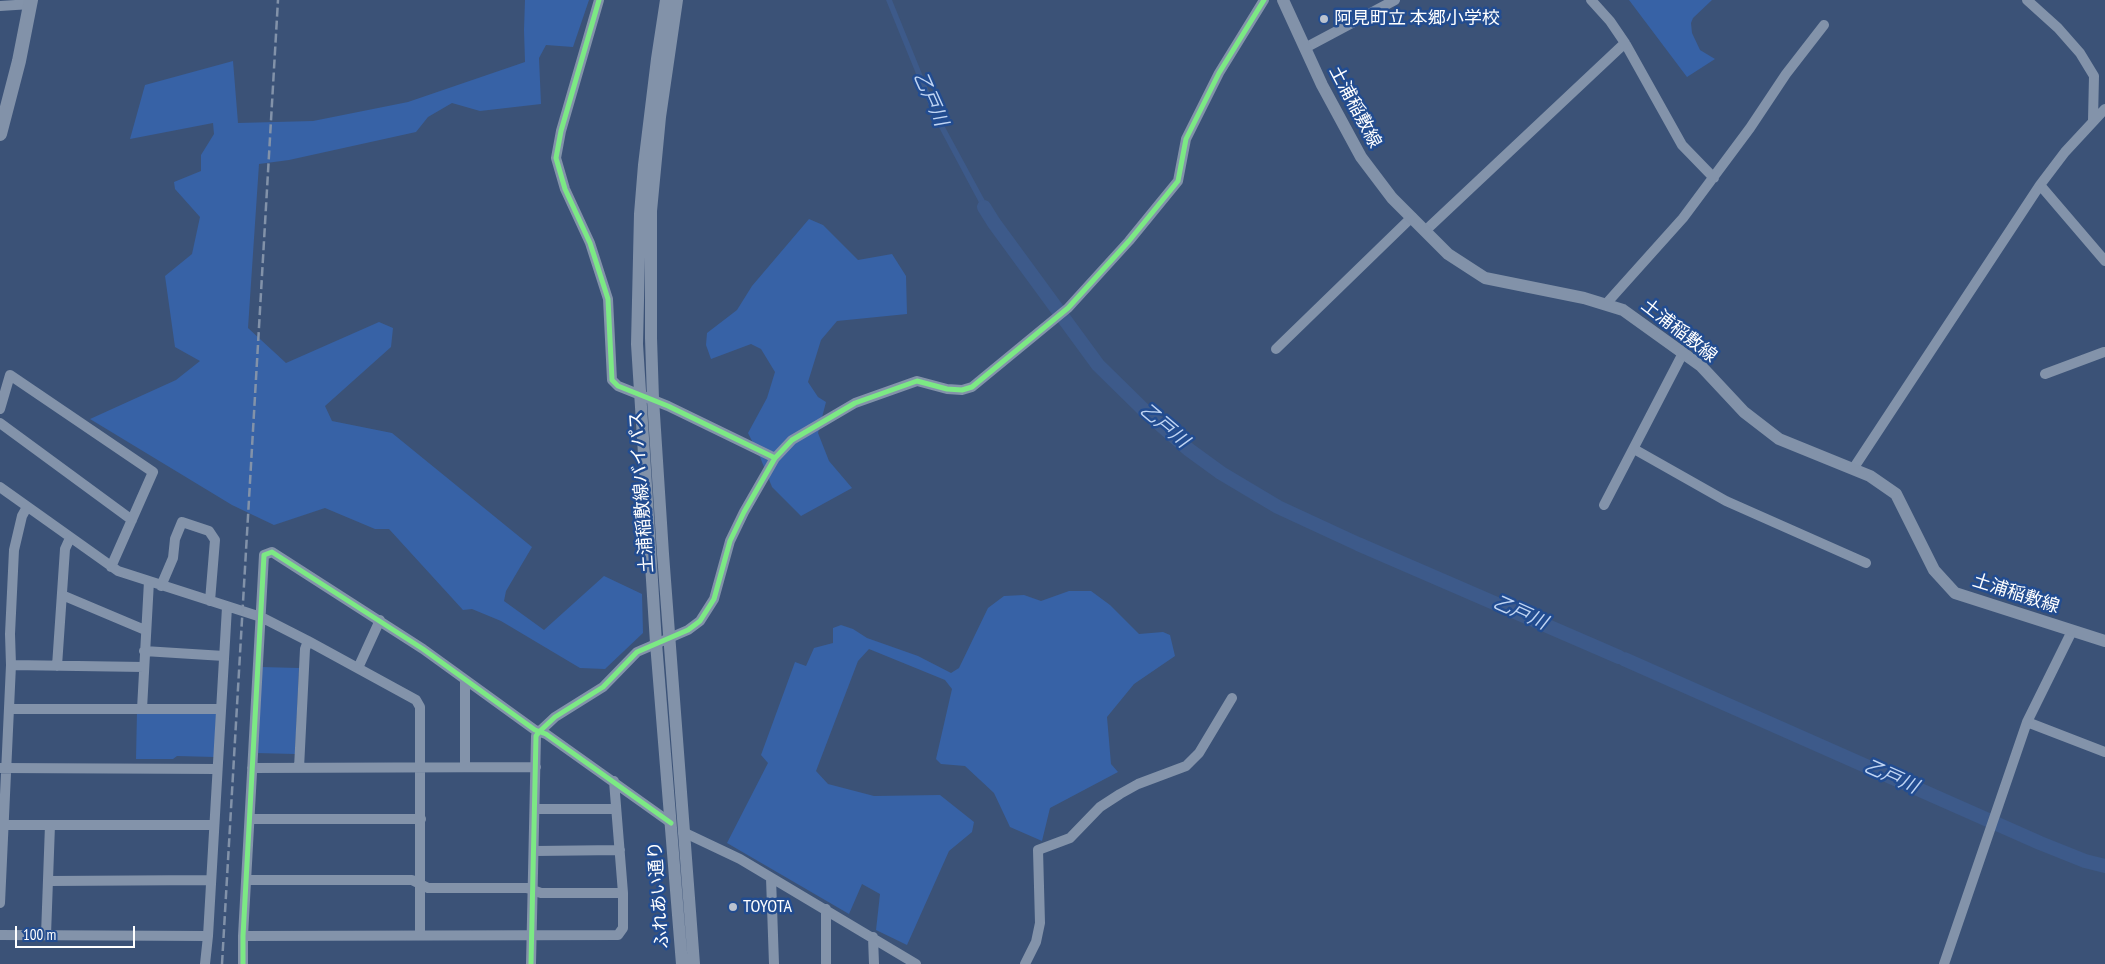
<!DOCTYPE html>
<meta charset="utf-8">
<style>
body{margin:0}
#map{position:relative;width:2105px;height:964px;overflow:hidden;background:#3b5277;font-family:"PT Sans Narrow",sans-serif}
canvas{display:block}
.scale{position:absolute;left:15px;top:926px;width:120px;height:22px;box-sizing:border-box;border:2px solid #fff;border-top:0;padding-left:6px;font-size:15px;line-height:18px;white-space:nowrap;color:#fff;-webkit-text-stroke:4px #224c90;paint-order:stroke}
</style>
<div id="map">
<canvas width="2105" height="964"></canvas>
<div class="scale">100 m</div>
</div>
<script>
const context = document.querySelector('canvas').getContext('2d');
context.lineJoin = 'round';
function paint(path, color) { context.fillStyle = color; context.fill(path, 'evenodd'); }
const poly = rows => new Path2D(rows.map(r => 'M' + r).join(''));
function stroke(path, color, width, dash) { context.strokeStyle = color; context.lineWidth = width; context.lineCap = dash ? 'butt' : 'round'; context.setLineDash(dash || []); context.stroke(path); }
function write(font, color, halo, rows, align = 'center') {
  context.font = font + ' "PT Sans Narrow","Noto Sans JP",sans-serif'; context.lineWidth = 5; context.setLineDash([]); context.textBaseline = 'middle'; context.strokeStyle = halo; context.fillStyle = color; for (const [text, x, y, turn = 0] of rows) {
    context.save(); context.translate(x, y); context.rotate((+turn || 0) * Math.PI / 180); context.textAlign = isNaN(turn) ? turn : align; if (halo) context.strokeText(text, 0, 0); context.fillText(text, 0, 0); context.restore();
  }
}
paint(poly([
 [525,0,589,0,573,47,546,45,539,58,541,104,480,111,452,103,428,117,416,132,289,160,259,164,248,328,286,363,379,322,393,328,391,347,325,406,332,421,392,433,532,547,506,591,504,601,544,630,604,576,642,594,643,633,605,669,580,668,501,621,472,609,463,610,389,529,375,529,325,508,274,525,232,505,90,419,176,380,200,361,175,347,165,276,192,254,200,217,175,189,174,182,201,171,201,155,214,134,213,123,130,139,145,85,233,61,238,123,313,121,408,102,525,62,524,30],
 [1629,0,1712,0,1693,18,1691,23,1692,33,1700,50,1715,59,1687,77],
 [809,219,823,225,858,260,892,254,906,276,907,314,837,321,821,340,808,382,818,397,826,402,818,433,829,461,852,488,801,516,772,487,760,457,748,433,767,398,775,372,761,349,751,344,711,359,706,345,707,333,737,310,752,286],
 [1069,591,1091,591,1110,605,1139,634,1163,632,1170,635,1175,656,1134,684,1107,717,1111,764,1118,772,1050,808,1042,841,1010,827,994,793,965,766,941,764,936,759,952,689,945,680,869,649,858,661,816,771,828,784,874,796,940,795,974,822,972,832,949,851,907,945,876,930,880,894,862,884,849,914,727,843,768,763,761,755,795,662,806,666,814,648,833,643,833,628,841,625,853,629,867,638,918,656,951,673,959,668,988,608,1004,596,1024,595,1041,601],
 [261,667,299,668,295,754,256,753],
 [137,711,216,713,215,757,177,756,173,759,136,759]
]), '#3762a6');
paint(poly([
 [886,0,892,0,939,116,996,221,991,225,934,118]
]), '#3d5a8a');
stroke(poly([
 [984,207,994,223,1098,365,1148,414,1188,449,1221,473,1278,507,1358,544,1619,657],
 [1624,659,2040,843,2085,861,2105,866]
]), '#3d5a8a', 14);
stroke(poly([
 [599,0,561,131,556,158,565,189,590,243,608,299,612,380,618,386,668,406,775,458],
 [1591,0,1610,21,1625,43,1682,145,1714,178],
 [2027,0,2058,28,2080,53,2094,76,2093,120],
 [0,6,31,4],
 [1305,48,1395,0],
 [2040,185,2105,261],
 [1425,231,1625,43],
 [1605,305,1683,218,1750,128,1786,74,1824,25],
 [1276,349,1412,217],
 [2045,374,2104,352],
 [0,409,10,375,153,472,111,567],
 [0,423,132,520],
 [1634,449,1726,501,1866,563],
 [1853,469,2040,185,2065,152,2105,109],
 [0,487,118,571,261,617,308,641,416,700,420,707,420,934],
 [1604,505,1683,353],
 [161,586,173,558,175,539,182,522,209,531,215,540,210,601],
 [62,595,145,630],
 [144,651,224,656],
 [11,665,144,667],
 [57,666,65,549,70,538],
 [358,668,380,620],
 [9,709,221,709],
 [142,709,149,581],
 [2027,722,2105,752],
 [465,767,465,680],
 [1,768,217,769],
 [252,768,536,767],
 [299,768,305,649,308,641],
 [536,809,616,809],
 [250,819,421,819],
 [4,825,214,825],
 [683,832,740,859,916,964],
 [535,851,620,850],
 [771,878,774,964],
 [246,880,412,880,428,888,527,888,541,893,623,893],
 [49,881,211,880],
 [0,903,11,665,10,634,14,550,22,516,27,507],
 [0,935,208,936],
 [46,935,50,825],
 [243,936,618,935,623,928,623,893,614,781],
 [873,937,874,964],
 [205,964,208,936,227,607],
 [243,964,243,936,264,555,272,552,423,649,535,730,546,734,671,823],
 [531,964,536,736,539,732,555,717,603,687,637,652,688,630,700,621,714,599,730,541,744,512,775,458,792,440,855,403,917,381,947,389,962,390,972,387,1068,308,1129,241,1178,181,1186,139,1219,73,1264,0],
 [826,964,826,909],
 [1025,964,1036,942,1040,923,1038,850,1070,838,1100,807,1120,794,1138,784,1186,766,1199,753,1232,698],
 [1944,964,2027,722,2072,631]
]), '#8393aa', 10);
stroke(poly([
 [666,0,657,59,644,165,640,214,637,344,656,643,682,964],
 [677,0,660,117,651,211,651,338,653,399,663,554,694,964],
 [1283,0,1322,85,1361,157,1392,198,1448,254,1485,278,1584,298,1623,310,1701,366,1744,412,1779,439,1870,476,1896,494,1934,570,1955,593,2105,641]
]), '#8292a9', 12);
stroke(poly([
 [0,134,19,61,31,0]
]), '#8292a9', 14);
stroke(poly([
 [222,964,278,0]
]), '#8292a9', 2.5, [9, 4]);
stroke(poly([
 [599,0,561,131,556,158,565,189,590,243,608,299,612,380,618,386,668,406,775,458],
 [243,964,243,936,264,555,272,552,423,649,535,730,546,734,671,823],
 [531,964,536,736,539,732,555,717,603,687,637,652,688,630,700,621,714,599,730,541,744,512,775,458,792,440,855,403,917,381,947,389,962,390,972,387,1068,308,1129,241,1178,181,1186,139,1219,73,1264,0]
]), '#7ce984', 5);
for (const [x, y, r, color] of [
 [1324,19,5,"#bac2cf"],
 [733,907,5,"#bac2cf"]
]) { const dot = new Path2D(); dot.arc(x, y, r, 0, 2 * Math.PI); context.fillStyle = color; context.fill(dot); stroke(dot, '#224c90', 2); }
write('18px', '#fff', '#224c90', [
 ["阿見町立 本郷小学校",1334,19],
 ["TOYOTA",743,907]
], 'left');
write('18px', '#fff', '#224c90', [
 ["土浦稲敷線",1355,107,62],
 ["土浦稲敷線",1679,331,38],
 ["土浦稲敷線バイパス",642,492,-94],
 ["土浦稲敷線",2016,594,18],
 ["ふれあい通り",659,895,-94]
]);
write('italic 19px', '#bfd4f3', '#224c90', [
 ["乙戸川",930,99,66],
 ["乙戸川",1164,426,40],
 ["乙戸川",1520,613,24],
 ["乙戸川",1891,777,24]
]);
</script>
